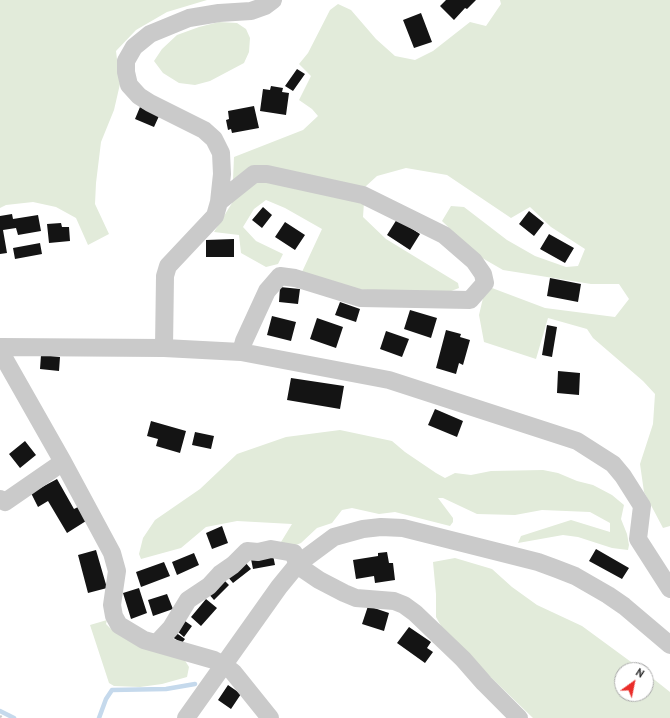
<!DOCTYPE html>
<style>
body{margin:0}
#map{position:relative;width:670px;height:718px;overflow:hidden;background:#fff;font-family:"PT Sans",sans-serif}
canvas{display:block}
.north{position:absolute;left:614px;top:662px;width:40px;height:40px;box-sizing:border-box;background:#fff;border:1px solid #ababab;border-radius:50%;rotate:33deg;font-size:11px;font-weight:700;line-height:16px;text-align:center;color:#2d2d2d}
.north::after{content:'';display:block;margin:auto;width:14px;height:18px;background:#ea2d29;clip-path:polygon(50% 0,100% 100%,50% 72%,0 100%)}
</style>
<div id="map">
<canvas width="670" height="718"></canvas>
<div class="north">N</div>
</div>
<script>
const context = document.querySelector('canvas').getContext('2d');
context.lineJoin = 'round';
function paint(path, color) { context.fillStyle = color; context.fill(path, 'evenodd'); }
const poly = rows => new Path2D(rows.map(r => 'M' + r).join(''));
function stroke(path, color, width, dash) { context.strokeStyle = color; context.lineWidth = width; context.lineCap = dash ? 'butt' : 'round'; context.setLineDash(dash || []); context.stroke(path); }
paint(poly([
 [0,0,207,0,167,12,136,30,116,51,120,84,114,110,101,142,96,183,95,204,109,234,88,245,76,218,56,207,33,202,6,205,0,208],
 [500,0,670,0,670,526,663,528,644,492,640,464,653,424,655,394,643,381,593,338,587,329,548,318,536,359,484,342,479,315,483,298,492,288,545,308,615,317,629,299,619,284,591,284,503,270,477,255,442,221,451,206,464,207,507,240,535,256,566,267,578,266,585,249,551,227,530,207,511,218,447,175,406,168,377,176,365,187,363,217,386,239,458,283,459,288,441,295,353,289,302,272,322,229,285,208,266,200,254,209,243,227,256,241,283,254,278,264,266,267,241,253,239,235,214,232,232,203,234,157,303,130,318,116,312,109,299,100,311,76,299,64,308,53,330,10,338,4,351,10,376,39,395,56,415,60,433,51,470,22,486,26,501,4],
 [219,22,237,23,246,29,250,38,249,52,244,63,210,81,195,85,179,83,163,73,154,61,162,49,177,35,199,27],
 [340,430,392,441,405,452,436,473,445,478,455,473,471,475,491,471,543,470,558,473,577,481,593,485,612,495,624,505,621,519,627,534,629,545,628,550,612,548,578,537,563,535,518,543,521,536,571,520,610,532,610,523,590,512,542,510,515,515,477,514,443,498,438,498,453,518,453,522,450,526,395,512,379,514,352,508,342,510,332,523,317,528,301,543,291,547,281,542,292,524,237,521,206,527,181,548,141,559,139,554,143,538,155,520,200,489,237,454,286,437],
 [455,558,492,569,512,587,537,605,582,626,642,670,622,670,622,694,646,694,646,673,670,692,670,718,533,718,445,633,436,617,436,594,433,562],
 [107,620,106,624,110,628,137,645,184,659,189,667,187,677,162,684,140,687,114,686,109,683,90,625]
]), '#e2ebda');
stroke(poly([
 [0,711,14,718],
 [99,718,106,699,112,690,166,689,195,684]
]), '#c5d9ec', 4.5);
paint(poly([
 [446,0,476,0,467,9,465,8,454,20,440,6],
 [421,13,432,42,414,48,403,20],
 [297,69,305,74,293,91,285,86],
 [271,86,283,88,282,92,289,93,286,115,260,111,263,89,270,90],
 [254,106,259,128,232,133,231,129,228,130,226,120,229,119,228,111],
 [140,107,159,116,154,127,135,119],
 [263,207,272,215,262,228,252,220],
 [529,211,544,223,534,236,519,224],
 [12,214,13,219,38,215,41,231,18,235,16,228,3,230,7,253,0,254,0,216],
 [397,219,420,234,410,250,387,235],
 [285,222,305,235,295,250,275,237],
 [61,223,62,227,69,227,70,241,49,243,47,224],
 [549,234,574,248,565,263,540,249],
 [234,239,234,257,206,257,206,240],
 [40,243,42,254,15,259,13,248],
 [550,278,581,284,578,302,547,296],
 [280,287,300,289,298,304,279,302],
 [340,302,360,309,356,322,335,315],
 [410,310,437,318,431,338,404,329],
 [272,316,296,322,291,341,267,335],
 [317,318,343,327,336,348,310,339],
 [547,325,557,327,552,357,542,355],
 [446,330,461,334,460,337,470,340,463,365,459,363,456,374,436,368],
 [386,331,409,339,402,357,380,349],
 [41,355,60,357,59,371,40,369],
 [558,371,580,373,579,395,557,393],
 [291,378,344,386,340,409,287,400],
 [435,409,463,421,457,437,428,425],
 [151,421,186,431,180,453,156,446,158,439,147,436],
 [195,432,214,436,211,449,192,445],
 [25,441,36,455,20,468,9,454],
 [57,479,74,509,78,507,86,521,67,533,48,501,38,507,31,493],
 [222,526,228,543,212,549,206,533],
 [596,549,629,568,622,579,589,561],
 [96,550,107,588,88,593,78,555],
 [387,552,389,563,393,563,395,580,375,583,374,576,356,579,353,560,378,556,378,553],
 [194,553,199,565,177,575,172,562],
 [273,555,275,565,253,569,251,559],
 [164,562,170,576,141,587,136,572],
 [245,562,251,569,233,583,227,576],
 [222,578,229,585,214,600,207,592],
 [139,588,147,613,131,619,123,593],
 [167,594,173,609,153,616,148,600],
 [206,599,217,608,201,626,191,617],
 [368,606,389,613,384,631,362,624],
 [185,621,192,626,184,637,177,631],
 [409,627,431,642,427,648,433,652,425,663,397,643],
 [175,632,185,639,182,643,172,637],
 [228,685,241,694,231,709,218,700]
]), '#141414');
stroke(poly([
 [0,716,3,718]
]), '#cacaca', 2.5, [2, 2]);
stroke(poly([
 [219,202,254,174,267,174,363,195,444,235,474,261,483,274,485,283,470,300,360,298,295,278,280,276,267,291,244,341,241,352],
 [0,347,164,348,241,352,389,380,577,441,613,464,623,476,642,506,638,539,670,589],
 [164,348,165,276,168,266,215,216,219,202,222,174,221,153,214,139,204,130,150,103,139,96,129,85,126,72,126,61,134,47,150,34,189,18,219,13,251,11,265,6,273,0],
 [0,351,63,462,112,553,117,571,112,605,114,616,119,625,144,640,214,660,224,665,233,672,270,718],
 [0,499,5,502,63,462],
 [157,643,171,628,188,600,209,586,220,574,233,565,247,551,258,552,271,549,294,553,297,565,319,580,344,593,356,598,394,601,404,605,415,613,463,659,484,683,519,718],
 [186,718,279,587,297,565,307,557,334,537,363,529,381,527,403,528,538,562,557,569,575,576,608,595,624,606,670,645]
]), '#cacaca', 18);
</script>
